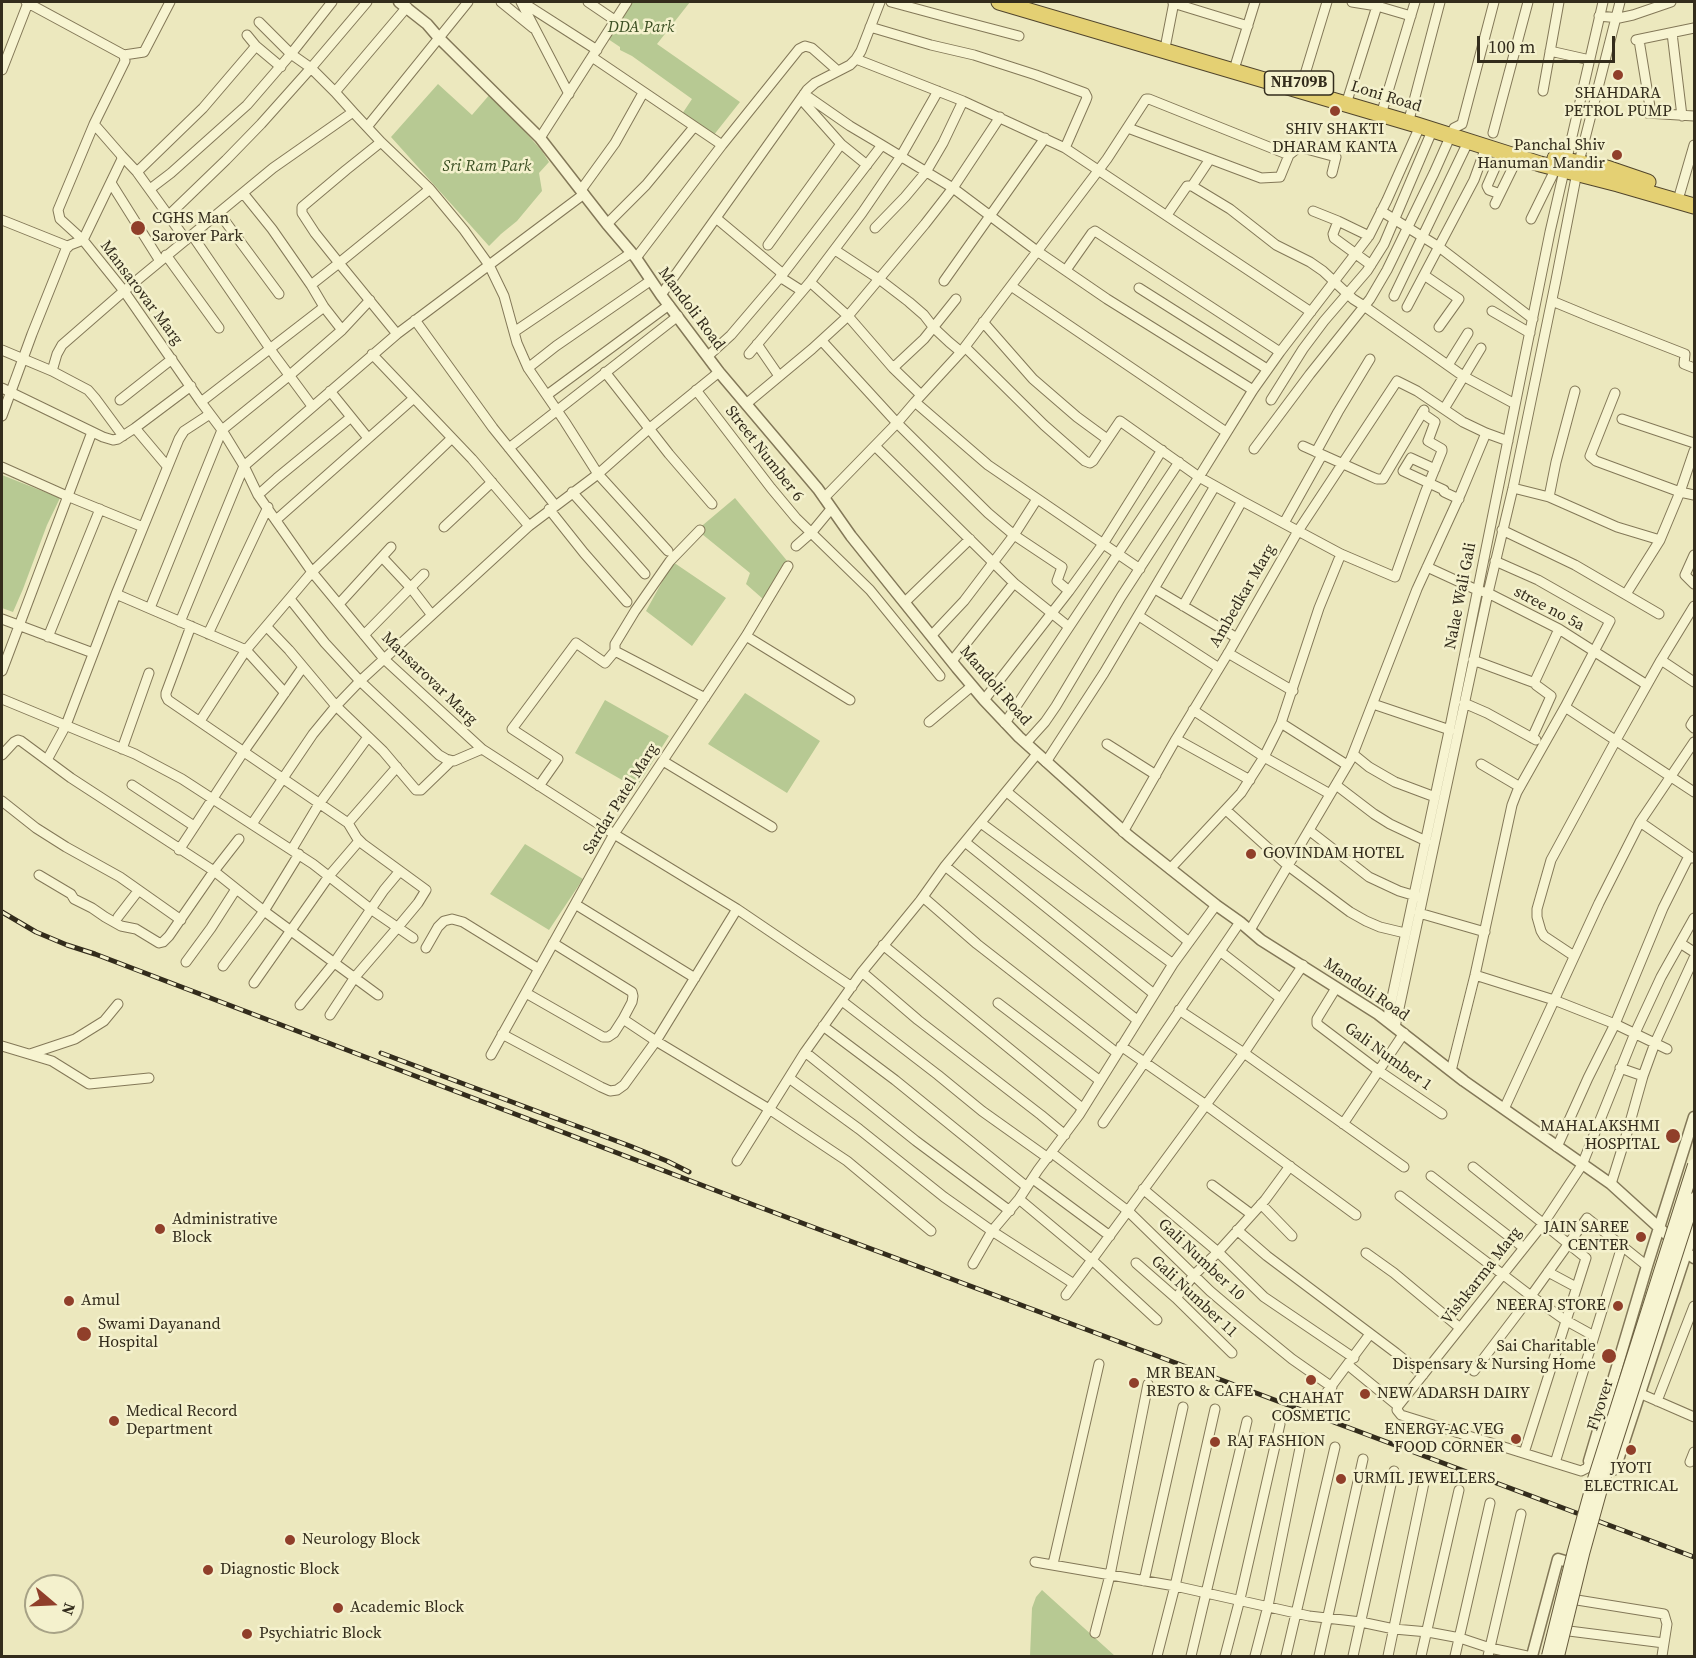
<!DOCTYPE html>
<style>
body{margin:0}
#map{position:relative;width:1696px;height:1658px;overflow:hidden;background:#ece8be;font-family:"Source Serif 4",serif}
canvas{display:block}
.frame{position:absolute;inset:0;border:3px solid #332c1c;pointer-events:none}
.north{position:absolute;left:24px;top:1574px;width:60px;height:60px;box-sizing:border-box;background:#f4f1cd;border:2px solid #a7a286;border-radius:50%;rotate:109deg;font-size:16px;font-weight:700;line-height:24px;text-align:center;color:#332c1c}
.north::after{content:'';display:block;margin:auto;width:21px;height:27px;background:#903f2a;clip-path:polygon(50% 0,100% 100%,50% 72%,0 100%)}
.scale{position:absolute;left:1477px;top:36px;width:138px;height:27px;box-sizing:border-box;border:3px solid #332c1c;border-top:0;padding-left:8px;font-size:18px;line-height:21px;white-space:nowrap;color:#332c1c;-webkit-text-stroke:4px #f4f1cd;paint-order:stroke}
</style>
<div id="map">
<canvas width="1696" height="1658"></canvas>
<div class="frame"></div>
<div class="north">N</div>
<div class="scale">100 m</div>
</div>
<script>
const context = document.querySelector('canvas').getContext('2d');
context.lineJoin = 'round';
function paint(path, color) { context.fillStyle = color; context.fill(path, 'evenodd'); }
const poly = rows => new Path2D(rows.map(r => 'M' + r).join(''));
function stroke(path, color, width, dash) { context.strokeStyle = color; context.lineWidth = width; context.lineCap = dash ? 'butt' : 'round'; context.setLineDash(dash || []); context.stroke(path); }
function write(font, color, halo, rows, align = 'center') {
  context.font = font + ' "Source Serif 4",serif'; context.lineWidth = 5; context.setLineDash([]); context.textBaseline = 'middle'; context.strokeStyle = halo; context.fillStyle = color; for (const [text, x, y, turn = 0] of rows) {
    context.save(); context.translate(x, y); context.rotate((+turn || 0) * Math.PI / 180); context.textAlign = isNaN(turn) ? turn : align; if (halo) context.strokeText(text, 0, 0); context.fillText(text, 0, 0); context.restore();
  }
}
paint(poly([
 [632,2,690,2,657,44,740,102,713,136,682,114,692,99,632,56,620,50,620,47,608,39],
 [438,84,472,115,491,93,542,151,549,162,539,173,542,191,517,221,501,234,489,246,391,137],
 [2,475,60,498,47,525,23,589,13,612,2,608],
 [735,498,788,562,763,599,746,584,750,573,697,530],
 [673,562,726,598,692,646,646,611],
 [745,693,820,741,787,793,708,744],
 [605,700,669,736,636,788,575,753],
 [525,844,583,879,549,930,490,894],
 [1042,1590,1115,1656,1030,1656,1032,1608,1036,1597]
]), '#b7c993');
const minor = poly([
 [501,2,533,28],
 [521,2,569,94],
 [522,2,597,50],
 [588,2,616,21],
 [891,2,954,19,1019,36],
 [1352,2,1377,6,1411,16],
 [1173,3,1248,26],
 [1599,16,1619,18,1633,15,1671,2],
 [259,22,291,54,311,68,335,92],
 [870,27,931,45,974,55,1036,75,1085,93,1087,97,1086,100,1065,148],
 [1672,33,1682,116],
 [247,35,256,46,281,67],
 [1636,40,1694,28],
 [1639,40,1651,113],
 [1166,43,1174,2],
 [1550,51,1590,60],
 [124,55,144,52,170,2],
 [592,57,722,145],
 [856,59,963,101,1065,148,1311,312],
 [1236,63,1255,2],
 [2,70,28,3],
 [1302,84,1327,2],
 [1543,91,1559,2],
 [804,94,850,126,882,145,953,188,1037,251,1107,299,1253,390],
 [1348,98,1377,6],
 [801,99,841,144,867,165],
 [1383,108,1415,2],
 [353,112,381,142,430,189,464,230,489,265,504,296,517,343,528,368,565,422,598,474,668,551],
 [1647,113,1694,116],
 [1410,116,1440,2],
 [94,124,58,210,60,219,83,240,124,291,201,402,222,430,244,466,258,495,312,572,384,659,482,749,614,834,737,909,852,987],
 [367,127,468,2],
 [1128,128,1261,178,1280,177,1289,155,1299,147,1336,157,1332,173],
 [1493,133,1528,2],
 [540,138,627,2],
 [121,155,137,172,186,240],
 [137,172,203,108,256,46],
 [111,183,160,261],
 [1192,186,1210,159],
 [150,189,171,173,247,105,291,54,332,2],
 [581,190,615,143,643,93],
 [243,193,272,229,311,285,324,307,342,330],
 [1680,193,1694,145],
 [1500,194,1489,190,1487,186,1502,152],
 [1495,204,1518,157],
 [1313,211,1338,221,1333,234,1334,238,1371,265],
 [1381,211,1439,247,1533,319],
 [219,213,279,294],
 [169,215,226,160,261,124,311,68,367,2],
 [1167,215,1187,186,1192,186,1230,209,1276,245,1310,262,1323,271,1353,299,1364,306,1463,376,1515,404],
 [716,218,783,274],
 [1531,219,1556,168],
 [2,220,67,246],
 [1338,221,1369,236],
 [607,224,646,185,694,127],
 [875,228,905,197,926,172,943,143,963,101],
 [192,235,275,356,312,406],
 [768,245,841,144],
 [835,250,879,279,909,302,924,315,934,328,949,342,961,352],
 [166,255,219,328],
 [636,258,722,145,799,49,805,46,812,48,838,71],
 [1066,270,1092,233,1095,231,1280,352],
 [1424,275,1459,299,1439,327],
 [780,277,802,291],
 [944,281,1045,138],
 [810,282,848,316,893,368,924,339,956,299],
 [311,285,339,263,315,233,302,213,302,207,346,170,381,142],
 [1011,286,1226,432],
 [1139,288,1267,369],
 [661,295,807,90,815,83,850,65,856,59,861,51,880,2],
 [1394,296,1468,142],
 [1552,301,1593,318,1685,354,1684,364,1694,368],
 [1407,307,1474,180,1486,147],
 [1492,311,1530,333],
 [415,320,493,428,555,505],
 [983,322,1033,379,1077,417,1107,439],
 [514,332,631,253],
 [397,334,339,263,430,189],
 [822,341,897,423,988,513,1014,535,1062,567,1057,581,1069,591],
 [757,344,779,376],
 [965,347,1044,425,1085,461,1090,463,1093,461,1120,421,1199,477,1242,501,1183,606],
 [2,350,52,371,88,390,95,398,123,436],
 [372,354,472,459,529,526],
 [749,354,810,282,862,213,901,156,938,91],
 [708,356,731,335,783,274,882,145],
 [1448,365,1468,333],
 [528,368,556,346,650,281],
 [893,368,921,395],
 [52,371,57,354,62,345,124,291,273,168,353,112,335,92,407,7],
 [605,372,669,454,712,504],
 [2,388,103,437,113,440,118,439,135,428,191,386],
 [696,390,771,488,796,518,870,590,940,676],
 [330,391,368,438],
 [1615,393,1590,456,1596,461,1680,492,1694,495],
 [547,395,669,305],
 [120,400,172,359],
 [1271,400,1303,349,1324,321,1367,271,1384,244,1432,131],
 [201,402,324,307],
 [915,402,988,465,1140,569],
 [746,404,812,349,848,316,925,224,953,188,1000,117],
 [1444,409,1481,348],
 [2,416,32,334,66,249,70,245,83,240,122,159,121,155,94,124,125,61,124,55,26,2],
 [1622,419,1694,443],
 [135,428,167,466],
 [875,446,1014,583,1069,627],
 [1303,446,1370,476,1377,479,1383,479,1424,410],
 [509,448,678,316],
 [1254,449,1310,374,1370,299,1387,270,1434,173,1454,128,1462,124,1494,2],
 [1316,452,1338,412,1370,359],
 [2,467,67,496,143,527],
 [1435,469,1411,458,1403,471,1444,490,1444,492,1459,499],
 [1513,488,1549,497,1617,527,1660,540],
 [572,492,645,574],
 [258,495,277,478,350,418],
 [1549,497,1556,462,1575,391],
 [824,498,897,423,915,402,961,352,1107,159,1146,99,1149,99,1289,155],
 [1242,501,1341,554,1395,577,1425,493,1442,451,1442,449,1428,441,1435,422,1422,413],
 [549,509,584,553,627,602],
 [276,520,414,398],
 [1284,523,1322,455],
 [444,527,492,482],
 [1502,530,1575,565,1659,614],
 [796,546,812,532,831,509],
 [1694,555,1685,575,1694,584],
 [382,557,411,588,431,614],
 [1427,567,1477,590,1488,593,1559,629,1647,685],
 [1155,589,1237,638],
 [116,594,246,650,285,693],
 [1626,594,1660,540,1680,492,1694,451],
 [290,599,325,643,360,681,439,755,446,759,454,761,482,749],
 [905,602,970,539],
 [339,604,391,547],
 [150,608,222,430,290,375,342,330,370,300],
 [1139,616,1219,668],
 [2,619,93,653],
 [180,622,244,466,397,334,584,194],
 [191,626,166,693,166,696,168,700,348,823,357,838,363,844,426,890,418,903,398,927,355,977,330,1015],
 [267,627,289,650,336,706,383,751,416,790,421,790,451,761],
 [208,634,268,507],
 [364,635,424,574],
 [932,635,964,601,1014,535,1037,499],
 [746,636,850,700],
 [48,637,100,509],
 [615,651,705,698],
 [1228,653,1293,691],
 [1473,660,1535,683],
 [1661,660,1694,682],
 [952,661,1014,583],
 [2,671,92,432],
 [2,699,135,754,182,779,313,864,372,910,413,938],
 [984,700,1069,591,1103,544,1162,450],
 [1464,703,1487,713,1536,740],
 [1373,704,1450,730],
 [1565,707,1694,792],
 [1193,710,1264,757,1330,794],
 [1694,720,1691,725,1694,728],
 [200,721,246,650,312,572,452,438],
 [929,722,972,686],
 [1005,723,1179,462],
 [1281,723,1347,765],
 [1532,738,1551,696,1536,685,1535,681,1559,629],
 [1176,739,1250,780],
 [1026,743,1045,722,1056,706,1121,597,1199,477,1253,390,1280,352,1369,236,1387,200,1420,126],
 [1107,744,1156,775],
 [122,749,149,673],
 [1353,754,1369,767,1395,782,1435,797],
 [2,755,14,742,18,740,21,741,71,778,214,871,264,911,378,995],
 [47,760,66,725,116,594,179,439,184,431,210,414],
 [663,761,772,827],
 [1046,762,1104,673,1215,486],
 [1481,764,1520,787],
 [132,785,194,826],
 [1336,785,1374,814,1390,824,1426,841],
 [539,786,558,759,512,729,576,643,605,663,615,651,615,644,635,611,670,561,700,530],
 [1007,792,1189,942],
 [2,801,36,828,66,847,120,877,181,920],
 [1226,810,1287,865,1350,912,1366,921,1380,927,1405,933],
 [1640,822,1692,858],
 [348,823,397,767],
 [981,823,1173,964],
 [252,824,313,734,336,706,360,681,529,526,598,474,650,428,719,372],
 [1310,831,1369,877,1399,891,1419,897],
 [1123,832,1176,739,1230,650,1298,531,1397,381,1417,391,1463,422,1486,433,1508,441],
 [965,842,1154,994],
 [292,849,319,804,368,737],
 [179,850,244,751,303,667],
 [945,866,1137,1020],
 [1170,869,1241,793,1264,757,1281,723,1319,608,1341,554],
 [39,875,71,894,74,899,92,908,105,917,121,926,136,929,159,943,163,942,169,936,214,871,239,839],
 [923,897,977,944,1117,1053],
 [575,904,695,978],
 [1419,913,1485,932],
 [118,917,138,891],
 [1250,930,1351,759,1417,589,1461,493,1486,433],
 [553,943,632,992,633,996,632,1002,623,1019],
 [1680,943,1694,952],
 [883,945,1082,1108],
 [426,948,438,927,444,921,452,919,463,922,539,969],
 [1221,952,1280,998],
 [1574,956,1544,936,1541,931,1537,917,1537,909,1551,860,1616,740,1661,660,1694,606],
 [186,962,211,928,236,889],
 [223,966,264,911,299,854],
 [862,972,918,1020,1041,1115,1065,1135],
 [1475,975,1554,1000,1615,1024,1667,1049],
 [254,983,329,876,359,841],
 [1336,988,1317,1019,1317,1024,1379,1071,1442,1114],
 [526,993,603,1037,608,1037,614,1033,623,1019,656,1041,769,1109,847,1161,931,1231],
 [842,1001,938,1075,982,1111,1048,1158],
 [998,1003,1099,1080],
 [300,1005,334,963,384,890,399,872],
 [1179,1010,1244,1053,1404,1167],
 [1387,1021,1451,722,1550,232,1603,2],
 [823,1026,895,1080,1027,1187],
 [1395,1027,1488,593,1513,488,1556,280,1579,162,1620,2],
 [502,1034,601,1087,610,1091,617,1090,624,1085,656,1041,737,909],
 [2,1046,52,1061,89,1084,149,1078],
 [1121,1046,1206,1105,1356,1215],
 [805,1052,916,1141,1010,1211],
 [30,1054,75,1039,104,1021,118,1004],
 [491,1055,614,834,746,636,788,566],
 [1620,1068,1643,1076],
 [1451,1071,1475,975,1512,805,1517,792,1565,707,1610,621,1538,580,1495,561],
 [789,1078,859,1129,944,1197,992,1231,1074,1284],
 [1504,1109,1599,903,1640,822,1694,742],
 [1103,1123,1240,922],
 [1343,1124,1404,1033],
 [1557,1147,1588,1078,1615,1024,1663,908,1689,856],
 [1052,1153,1128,1211,1210,1291,1243,1319,1292,1359,1332,1387],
 [737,1161,805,1052,862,972,920,901,945,866,1037,754],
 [1473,1167,1586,1258,1524,1453],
 [1431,1176,1524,1248],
 [1033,1179,1110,1236],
 [1611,1184,1627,1133,1643,1076,1655,1043,1694,958],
 [1212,1185,1251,1214],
 [1143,1189,1218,1252,1264,1297,1354,1358],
 [1400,1196,1531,1296,1565,1320,1594,1336],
 [1019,1199,1092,1260,1157,1320],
 [1261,1204,1292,1236],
 [1237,1230,1267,1256,1396,1353,1423,1375],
 [1366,1253,1394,1273,1460,1328],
 [1136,1263,1176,1298,1232,1353],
 [973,1264,992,1231,1019,1199,1038,1170,1079,1115,1173,964,1216,905],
 [1548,1272,1576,1287],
 [1066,1295,1244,1053,1303,965],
 [1176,1298,1194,1275,1218,1252,1265,1200,1290,1166],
 [1348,1365,1398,1406],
 [1474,1371,1531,1296,1587,1218,1647,1266],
 [1639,1393,1694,1417],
 [1321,1400,1370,1334],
 [1657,1401,1694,1306],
 [1690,1462,1694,1452],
 [1555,1463,1622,1246],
 [1590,1463,1587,1468,1581,1471,1401,1415,1397,1410,1398,1406,1543,1224,1582,1165,1635,1033,1661,977,1694,918],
 [1035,1562,1175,1586,1309,1616,1361,1622,1394,1629,1428,1632,1460,1638,1490,1648,1527,1656],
 [1053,1564,1099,1364],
 [1144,1581,1183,1407],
 [1577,1600,1664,1614,1667,1624,1662,1656],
 [1569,1631,1664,1643],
 [1095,1633,1110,1575,1148,1384],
 [1157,1656,1175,1586,1215,1409],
 [1191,1656,1247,1421],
 [1225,1656,1240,1599,1280,1424],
 [1255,1656,1268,1606,1302,1438],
 [1286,1656,1335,1447],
 [1319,1656,1363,1459],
 [1353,1656,1394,1471],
 [1388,1656,1425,1478],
 [1421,1656,1459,1490],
 [1455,1656,1490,1503],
 [1488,1656,1521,1514]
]);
const tertiary = poly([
 [399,2,427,24,439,38,540,138,607,224,636,258,661,295,719,372,818,489,851,536,957,668,984,700,1019,737,1129,836,1216,905,1240,922,1261,940,1378,1014,1464,1081,1611,1184,1687,1253,1694,1258],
 [1694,1117,1647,1266,1589,1461,1590,1463,1610,1471,1615,1469,1694,1229],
 [1532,1656,1558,1559,1578,1565]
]);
const trunk = poly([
 [999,2,1417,125,1540,164,1618,184,1694,206],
 [1555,158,1607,168,1648,182]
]);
stroke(minor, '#837858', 11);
stroke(tertiary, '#837858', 13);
stroke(trunk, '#51452c', 17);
stroke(minor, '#f7f4d1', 9);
stroke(tertiary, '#f7f4d1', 10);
stroke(trunk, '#e4d073', 15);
const rail = poly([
 [2,912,36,932,67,945,95,954,754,1205,1694,1557],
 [381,1053,630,1146,667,1161,689,1172]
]);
stroke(rail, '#332c1c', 5);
stroke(rail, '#f4f1cd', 3, [9]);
const secondaryBridge = poly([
 [1548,1656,1574,1551,1594,1479,1694,1165],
 [1558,1656,1583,1554,1603,1482,1694,1199]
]);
stroke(secondaryBridge, '#65593b', 14, []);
stroke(secondaryBridge, '#f7f4d1', 12);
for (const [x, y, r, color] of [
 [1618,75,6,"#903f2a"],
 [1335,111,6,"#903f2a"],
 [1617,155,6,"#903f2a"],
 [138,228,8,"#903f2a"],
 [1251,854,6,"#903f2a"],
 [1673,1136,8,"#903f2a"],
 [160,1229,6,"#903f2a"],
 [1641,1237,6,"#903f2a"],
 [69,1301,6,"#903f2a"],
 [1618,1306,6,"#903f2a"],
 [84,1334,8,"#903f2a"],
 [1609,1356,8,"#903f2a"],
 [1311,1380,6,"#903f2a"],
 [1134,1383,6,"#903f2a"],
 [1365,1394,6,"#903f2a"],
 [114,1421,6,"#903f2a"],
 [1516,1439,6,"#903f2a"],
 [1215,1442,6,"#903f2a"],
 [1631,1450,6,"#903f2a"],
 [1341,1479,6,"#903f2a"],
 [290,1540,6,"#903f2a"],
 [208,1570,6,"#903f2a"],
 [338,1608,6,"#903f2a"],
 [247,1634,6,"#903f2a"]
]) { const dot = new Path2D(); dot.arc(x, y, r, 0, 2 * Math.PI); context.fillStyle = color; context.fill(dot); stroke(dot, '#f4f1cd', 2); }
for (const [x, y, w] of [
 [1299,83,69]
]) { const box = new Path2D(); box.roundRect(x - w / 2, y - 12, w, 24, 4.5); context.fillStyle = '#f4f1cd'; context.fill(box); stroke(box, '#332c1c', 1.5); }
write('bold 15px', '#332c1c', null, [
 ["NH709B",1299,83]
]);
write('italic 16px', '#3b4f23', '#f4f1cd', [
 ["DDA Park",641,28],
 ["Sri Ram Park",487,167]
]);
write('16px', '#332c1c', '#f4f1cd', [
 ["SHAHDARA",1618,94,"center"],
 ["PETROL PUMP",1618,112,"center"],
 ["SHIV SHAKTI",1335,130,"center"],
 ["DHARAM KANTA",1335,148,"center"],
 ["Panchal Shiv",1605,146,"right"],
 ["Hanuman Mandir",1605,164,"right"],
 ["CGHS Man",152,219],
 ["Sarover Park",152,237],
 ["GOVINDAM HOTEL",1263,854],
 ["MAHALAKSHMI",1660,1127,"right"],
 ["HOSPITAL",1660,1145,"right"],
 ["Administrative",172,1220],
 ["Block",172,1238],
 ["JAIN SAREE",1629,1228,"right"],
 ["CENTER",1629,1246,"right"],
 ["Amul",81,1301],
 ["NEERAJ STORE",1606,1306,"right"],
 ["Swami Dayanand",98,1325],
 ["Hospital",98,1343],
 ["Sai Charitable",1596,1347,"right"],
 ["Dispensary & Nursing Home",1596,1365,"right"],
 ["MR BEAN",1146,1374],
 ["RESTO & CAFE",1146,1392],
 ["NEW ADARSH DAIRY",1377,1394],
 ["CHAHAT",1311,1399,"center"],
 ["COSMETIC",1311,1417,"center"],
 ["Medical Record",126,1412],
 ["Department",126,1430],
 ["ENERGY-AC VEG",1504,1430,"right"],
 ["FOOD CORNER",1504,1448,"right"],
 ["RAJ FASHION",1227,1442],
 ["JYOTI",1631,1469,"center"],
 ["ELECTRICAL",1631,1487,"center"],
 ["URMIL JEWELLERS",1353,1479],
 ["Neurology Block",302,1540],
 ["Diagnostic Block",220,1570],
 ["Academic Block",350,1608],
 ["Psychiatric Block",259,1634]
], 'left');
write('16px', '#332c1c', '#f4f1cd', [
 ["Loni Road",1386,97,17],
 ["Mansarovar Marg",141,293,53],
 ["Mandoli Road",691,309,53],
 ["Street Number 6",764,454,52],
 ["Ambedkar Marg",1243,596,-60],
 ["Nalae Wali Gali",1461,596,-79],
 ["stree no 5a",1549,609,28],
 ["Mansarovar Marg",429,679,44],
 ["Mandoli Road",995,686,49],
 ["Sardar Patel Marg",621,799,-58],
 ["Mandoli Road",1366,990,34],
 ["Gali Number 1",1388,1057,36],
 ["Gali Number 10",1201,1260,43],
 ["Vishkarma Marg",1482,1276,-52],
 ["Gali Number 11",1194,1297,43],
 ["Flyover",1601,1405,-72]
]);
</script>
